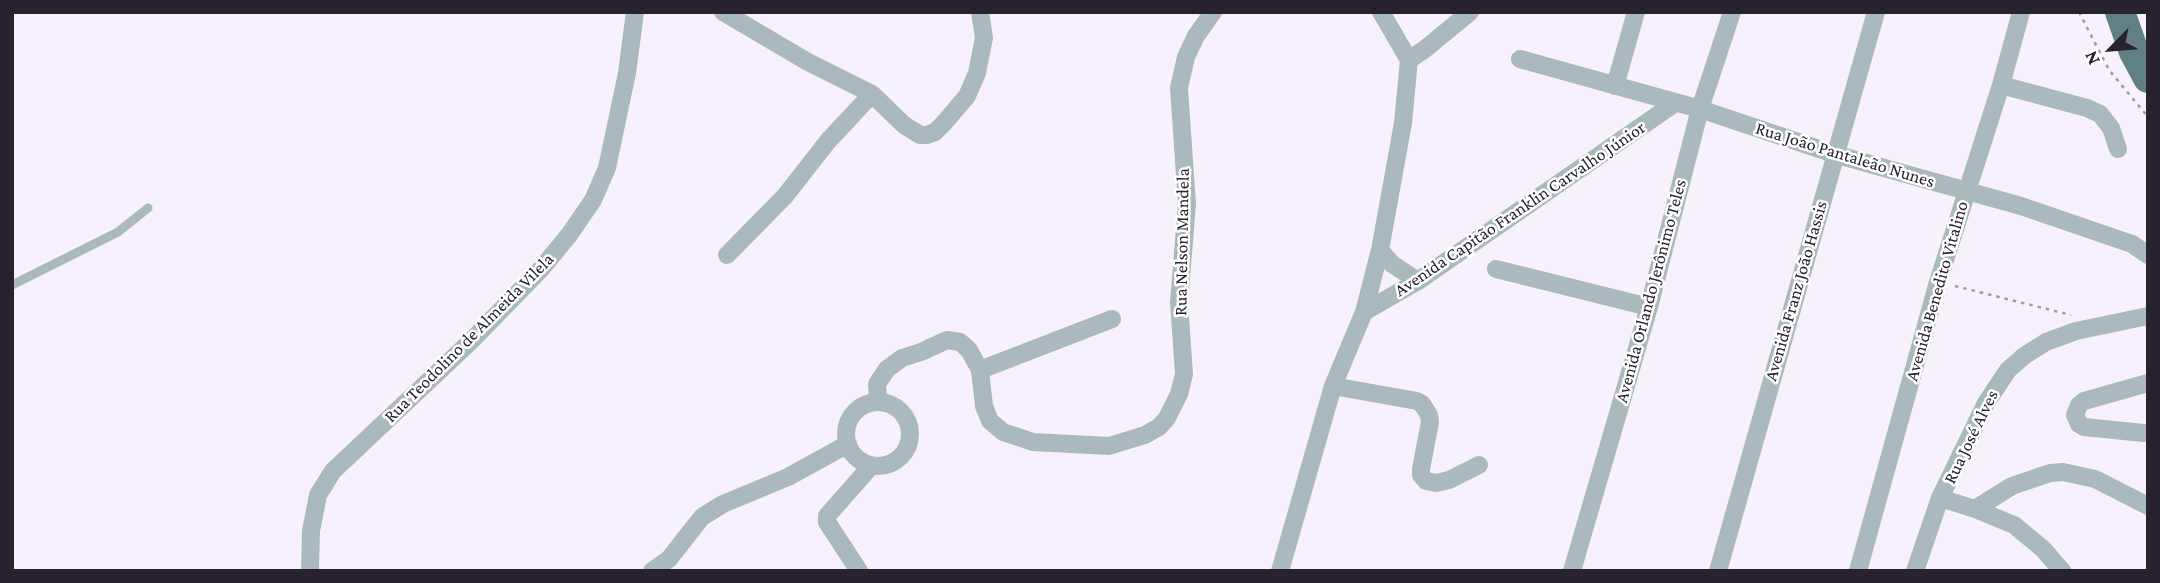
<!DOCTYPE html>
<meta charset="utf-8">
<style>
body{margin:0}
#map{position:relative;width:2160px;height:583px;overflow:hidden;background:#f7f1fc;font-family:"Crimson Pro",serif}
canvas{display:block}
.frame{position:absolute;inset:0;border:14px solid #28222c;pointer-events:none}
.north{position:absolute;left:2076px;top:14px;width:70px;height:70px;-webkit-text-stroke:5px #fff;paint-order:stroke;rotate:245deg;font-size:19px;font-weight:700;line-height:28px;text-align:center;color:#28222c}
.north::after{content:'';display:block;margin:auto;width:24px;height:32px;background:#28222c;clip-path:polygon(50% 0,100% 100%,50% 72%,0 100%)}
</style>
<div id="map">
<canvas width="2160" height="583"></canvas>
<div class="frame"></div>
<div class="north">N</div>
</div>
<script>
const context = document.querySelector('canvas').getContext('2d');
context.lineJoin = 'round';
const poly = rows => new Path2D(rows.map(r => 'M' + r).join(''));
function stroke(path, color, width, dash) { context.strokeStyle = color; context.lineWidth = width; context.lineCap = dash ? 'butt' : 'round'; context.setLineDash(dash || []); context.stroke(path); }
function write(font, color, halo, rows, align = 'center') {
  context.font = font + ' "Crimson Pro",serif'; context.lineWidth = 5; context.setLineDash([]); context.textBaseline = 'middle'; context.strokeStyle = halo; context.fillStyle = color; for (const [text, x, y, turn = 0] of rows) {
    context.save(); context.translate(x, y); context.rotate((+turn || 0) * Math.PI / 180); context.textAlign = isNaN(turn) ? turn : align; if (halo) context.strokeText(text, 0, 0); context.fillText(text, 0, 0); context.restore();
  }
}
stroke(poly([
 [2079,12,2109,70,2148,117],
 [1955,286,2071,315]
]), '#a19ba5', 2.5, [3.5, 5]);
stroke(poly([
 [12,285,118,232,148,208]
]), '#aababc', 9);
stroke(poly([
 [723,12,808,62,872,94,904,125,920,135,927,135,935,132,944,123,967,96,977,73,984,38,980,12],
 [1520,59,1700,109,1834,154,2021,206,2132,244,2148,255],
 [1409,60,1425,49,1470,12],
 [2001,85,2087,108,2100,114,2111,128,2118,149],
 [1615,86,1636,12],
 [1380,250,1392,264,1418,281],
 [727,255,785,196,828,141,872,94],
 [1496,269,1649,307],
 [1364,312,1418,281,1675,103],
 [980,370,1112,319],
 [1333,386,1417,401,1422,404,1429,415,1430,422,1421,469,1421,475,1426,481,1436,483,1449,480,1479,465],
 [878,402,877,384,887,369,902,358,921,352,947,340,960,342,969,350,980,370,984,406,990,421,1003,432,1033,442,1109,446,1145,435,1159,427,1167,418,1179,394,1184,374,1179,302,1187,204,1179,88,1186,57,1196,36,1213,12],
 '846 434a32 32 0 1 1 64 0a32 32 0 1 1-64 0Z',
 [2144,433,2084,427,2079,424,2075,415,2079,405,2084,401,2148,383],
 [1940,498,1975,509,2014,525,2043,549,2062,571],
 [1975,509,2012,486,2050,473,2063,472,2095,479,2148,506],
 [310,571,311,531,318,495,333,471,471,341,541,269,569,235,593,200,607,168,627,73,635,12],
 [652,571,669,559,702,517,723,504,788,477,848,444],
 [859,571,827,522,827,516,871,466],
 [1280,571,1333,386,1364,312,1380,250,1403,123,1409,60,1381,12],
 [1572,571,1649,307,1700,109,1732,12],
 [1718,571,1876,12],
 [1858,571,1938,282,2001,85,2021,12],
 [1915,571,1940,498,1986,403,2008,370,2024,356,2046,342,2076,331,2148,316]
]), '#aababc', 18);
stroke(poly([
 [2120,12,2134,52,2148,78]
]), '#608084', 30);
write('18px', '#28222c', '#fff', [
 ["Rua João Pantaleão Nunes",1845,155,17],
 ["Avenida Capitão Franklin Carvalho Júnior",1520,209,-34],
 ["Rua Nelson Mandela",1182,242,-89],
 ["Avenida Orlando Jerônimo Teles",1651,291,-75],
 ["Avenida Franz João Hassis",1796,291,-74],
 ["Avenida Benedito Vitalino",1937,291,-74],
 ["Rua Teodolino de Almeida Vilela",469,338,-45],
 ["Rua José Alves",1971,437,-64]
]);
</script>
